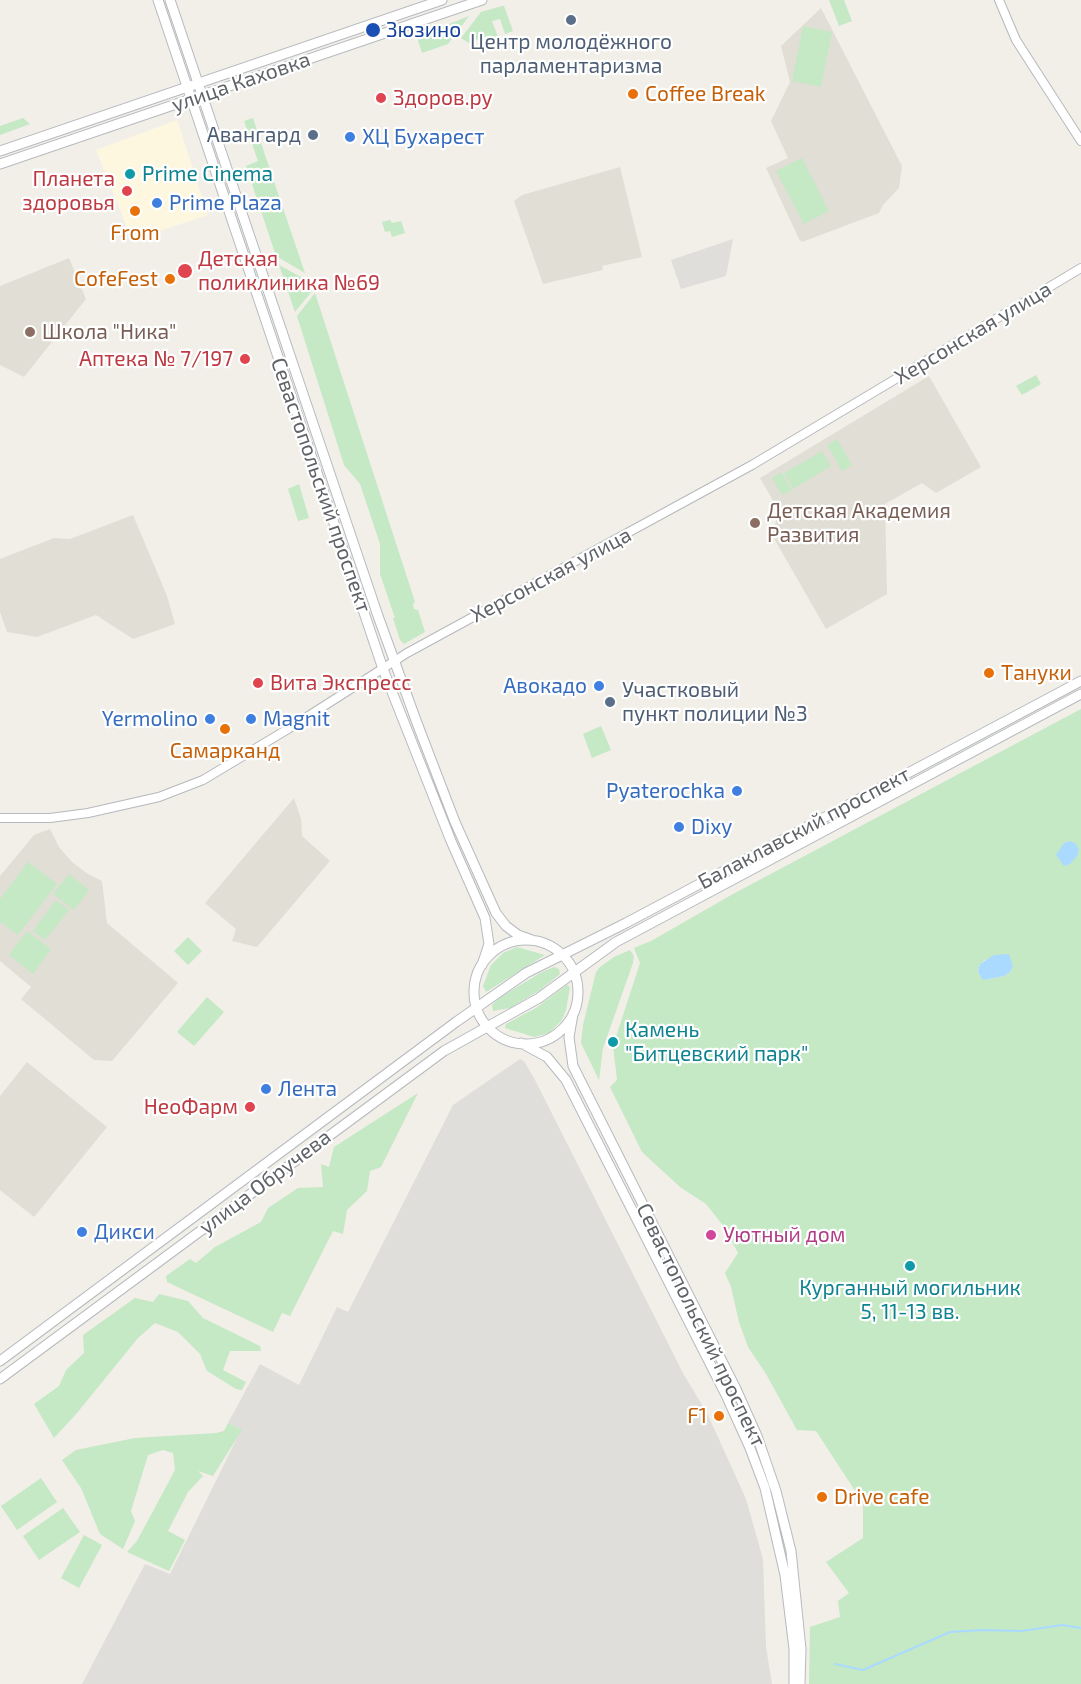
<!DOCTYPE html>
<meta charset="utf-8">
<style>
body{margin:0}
canvas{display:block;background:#f1efe8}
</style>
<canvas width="1081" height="1684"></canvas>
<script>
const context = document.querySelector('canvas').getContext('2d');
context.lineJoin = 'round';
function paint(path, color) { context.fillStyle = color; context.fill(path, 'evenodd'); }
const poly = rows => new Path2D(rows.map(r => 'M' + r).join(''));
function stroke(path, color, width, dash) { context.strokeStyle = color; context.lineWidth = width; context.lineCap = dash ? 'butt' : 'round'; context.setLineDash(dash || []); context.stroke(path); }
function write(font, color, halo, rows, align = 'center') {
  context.font = font + ' "Exo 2",sans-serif'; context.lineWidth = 4.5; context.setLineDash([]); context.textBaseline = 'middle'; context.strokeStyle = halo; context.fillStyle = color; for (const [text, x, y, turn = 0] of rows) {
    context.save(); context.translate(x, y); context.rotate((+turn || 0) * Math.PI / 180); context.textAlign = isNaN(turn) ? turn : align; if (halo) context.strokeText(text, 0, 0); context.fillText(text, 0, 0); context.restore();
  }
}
paint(poly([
 [177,120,208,215,132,240,96,150]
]), '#fef7e0');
paint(poly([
 [733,239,726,276,681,289,671,260],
 [520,1059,524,1061,535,1080,684,1375,707,1413,746,1499,763,1559,766,1647,772,1684,82,1684,145,1564,170,1574,241,1430,228,1423,260,1364,299,1385,337,1307,348,1312,453,1105]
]), '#e0deda');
paint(poly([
 [821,8,902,166,899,188,883,205,879,213,802,242,799,239,766,168,788,158,771,121,790,82,781,46],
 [620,167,642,257,602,266,603,270,543,284,514,201,522,195],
 [69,258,86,299,24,377,0,365,0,286],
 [929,376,981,467,936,493,922,483,885,504,887,594,826,629,772,535,779,511,760,478],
 [133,515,167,596,175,624,133,639,96,615,37,637,7,632,0,612,0,559,54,538,70,539],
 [294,798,301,819,302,836,330,861,257,947,232,941,236,929,205,903],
 [50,829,59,847,72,862,88,874,102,881,107,923,178,983,112,1061,94,1060,21,999,31,987,0,961,0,876,34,835],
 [27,1062,107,1127,34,1217,0,1190,0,1096]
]), '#e1ded6');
paint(poly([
 [829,0,844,0,852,21,839,26],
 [502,6,504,6,513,31,505,34,500,19,492,21,498,37,490,39,487,36,469,43,461,38,481,12],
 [469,16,448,44,422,53,417,37],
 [803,26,832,32,821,87,792,81],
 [23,118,30,124,0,135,0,126],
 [253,118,266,158,305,273,276,256,246,166,258,161,244,121],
 [802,158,829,211,804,224,776,171],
 [390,220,392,223,401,221,405,233,392,237,390,231,385,232,382,222],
 [279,265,308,281,312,291,295,312],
 [315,293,415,602,413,604,414,609,418,610,425,632,404,644,400,640,393,618,395,618,380,574,380,544,360,484,344,465,297,316],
 [1036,375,1041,384,1022,395,1016,386],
 [837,439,852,465,842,471,827,445],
 [822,451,831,466,793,489,784,473],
 [781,472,792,490,782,495,772,478],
 [299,484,309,518,298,521,288,489],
 [1081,709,1081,1684,809,1684,810,1627,840,1617,838,1601,849,1593,826,1562,863,1538,863,1503,816,1431,797,1430,766,1374,748,1347,739,1322,731,1287,725,1273,738,1253,725,1228,706,1204,680,1187,642,1152,610,1087,617,1080,613,1046,640,963,634,948,651,941,733,894],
 [1008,954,1013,967,1010,972,1004,976,984,980,978,971,980,964,985,960],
 [601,726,611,750,592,758,583,734],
 [28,862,57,884,18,935,0,922,0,899],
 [69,874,89,890,74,910,53,894],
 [56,900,69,910,45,940,33,931],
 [27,931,51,949,33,974,9,955],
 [188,937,202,951,188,965,174,951],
 [517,947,545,955,486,992,483,986,491,965,503,953],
 [630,950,634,956,633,963,603,1048,599,1080,581,1043,583,1025,596,972,600,967,614,957],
 [554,967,559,969,560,974,540,990,510,1008,493,1011,492,1005,499,998,542,972],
 [567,985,570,987,566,1010,562,1020,549,1033,534,1037,505,1028,506,1024,536,1008],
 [207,997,224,1012,194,1046,177,1032],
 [418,1093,381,1167,370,1171,367,1191,347,1210,343,1234,333,1231,290,1316,282,1313,273,1332,167,1282,166,1276,190,1259,196,1263,215,1247,261,1222,268,1208,298,1188,323,1187,321,1164,329,1167,334,1147],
 [159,1294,188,1301,203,1318,260,1346,261,1351,230,1351,223,1370,246,1382,242,1390,236,1389,207,1371,200,1354,178,1332,155,1323,138,1338,77,1413,54,1438,34,1404,59,1386,66,1370,84,1353,83,1335,135,1298,153,1302],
 [228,1423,242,1430,213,1476,198,1471,203,1476,188,1492,168,1531,185,1540,169,1571,127,1552,137,1541,175,1470,173,1453,163,1450,148,1455,131,1511,135,1521,123,1549,100,1534,81,1488,62,1460,76,1450,135,1438,216,1433,224,1431],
 [41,1478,57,1502,17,1530,1,1506],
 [63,1508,80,1532,39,1560,23,1536],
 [84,1535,102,1545,79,1588,61,1578]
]), '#c5e8c5');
paint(poly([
 [1070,841,1076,844,1079,850,1077,856,1070,864,1064,866,1056,855,1064,843],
 [1009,954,1013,967,1010,972,1004,976,984,980,982,979,978,971,980,964,994,955]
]), '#aadaff');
stroke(poly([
 [835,1664,863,1670,950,1632,982,1630,1022,1631,1062,1625,1081,1628]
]), '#aadaff', 2);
const tertiary = poly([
 [999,0,1016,40,1081,141],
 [0,818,50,818,88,813,159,797,203,780,288,729,407,653,752,465,1081,268]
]);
const secondary = poly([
 [158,0,383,669,451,841,485,918,489,944,482,965],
 [170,0,378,616,417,723,455,822,496,913,506,926,518,935,532,940],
 [0,151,442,0],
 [0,164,482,0],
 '474 992a52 52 0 1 1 104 0a52 52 0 1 1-104 0Z',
 [573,1014,569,1037,573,1066,736,1389,757,1436,776,1491,791,1551,801,1649,800,1684],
 [521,1043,547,1057,566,1080,726,1395,750,1448,765,1488,785,1575,794,1649,794,1684],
 [0,1361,456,1022,526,973,626,923,1081,681],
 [0,1379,444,1051,539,998,616,942,1081,694]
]);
stroke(tertiary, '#b5b8bc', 10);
stroke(secondary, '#b6babf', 11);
stroke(tertiary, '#fff', 8);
stroke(secondary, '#fff', 9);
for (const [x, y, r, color] of [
 [571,20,6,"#5c6f8a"],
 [373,30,8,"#1a4fb4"],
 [633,94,6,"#e8710a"],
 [381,98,6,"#e0444e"],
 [313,135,6,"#5c6f8a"],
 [350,137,6,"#3f7fe0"],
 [130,174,6,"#0f9aa8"],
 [127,191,6,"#e0444e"],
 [157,203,6,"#3f7fe0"],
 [135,211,6,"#e8710a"],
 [185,271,8,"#e0444e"],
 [170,279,6,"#e8710a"],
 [30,332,6,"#8d6e63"],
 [245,359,6,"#e0444e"],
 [755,523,6,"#8d6e63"],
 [989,673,6,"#e8710a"],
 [258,683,6,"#e0444e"],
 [599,686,6,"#3f7fe0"],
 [610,702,6,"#5c6f8a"],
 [210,719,6,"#3f7fe0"],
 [251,719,6,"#3f7fe0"],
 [225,729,6,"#e8710a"],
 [737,791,6,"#3f7fe0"],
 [679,827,6,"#3f7fe0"],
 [613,1042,6,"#0f9aa8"],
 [266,1089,6,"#3f7fe0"],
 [250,1107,6,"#e0444e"],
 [82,1232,6,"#3f7fe0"],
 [711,1235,6,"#d1479c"],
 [910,1266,6,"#0f9aa8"],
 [719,1416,6,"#e8710a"],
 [822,1497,6,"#e8710a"]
]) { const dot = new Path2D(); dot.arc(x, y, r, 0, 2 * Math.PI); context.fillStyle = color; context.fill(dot); stroke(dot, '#fff', 2); }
write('21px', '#164399', '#fff', [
 ["Зюзино",386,30]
], 'left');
write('21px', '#4e5e75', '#fff', [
 ["Центр молодёжного",571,42],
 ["парламентаризма",571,66],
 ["Авангард",301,135,"right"],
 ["Участковый",622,690,"left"],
 ["пункт полиции №3",622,714,"left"]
]);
write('21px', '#5f6368', '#fff', [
 ["улица Каховка",241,82,-19],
 ["Херсонская улица",973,333,-31],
 ["Севастопольский проспект",321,485,71],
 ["Херсонская улица",551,575,-28],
 ["Балаклавский проспект",804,828,-28],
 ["улица Обручева",265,1182,-37],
 ["Севастопольский проспект",701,1325,64]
]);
write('21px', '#c56008', '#fff', [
 ["Coffee Break",645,94],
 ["From",135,233,"center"],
 ["CofeFest",158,279,"right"],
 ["Тануки",1001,673],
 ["Самарканд",225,751,"center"],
 ["F1",707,1416,"right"],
 ["Drive cafe",834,1497]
], 'left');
write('21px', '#be3a42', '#fff', [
 ["Здоров.ру",393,98],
 ["Планета",115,179,"right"],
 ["здоровья",115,203,"right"],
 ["Детская",198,259],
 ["поликлиника №69",198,283],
 ["Аптека № 7/197",233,359,"right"],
 ["Вита Экспресс",270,683],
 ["НеоФарм",238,1107,"right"]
], 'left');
write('21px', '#366cbe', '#fff', [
 ["ХЦ Бухарест",362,137],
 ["Prime Plaza",169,203],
 ["Авокадо",587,686,"right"],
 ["Yermolino",198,719,"right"],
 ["Magnit",263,719],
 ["Pyaterochka",725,791,"right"],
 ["Dixy",691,827],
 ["Лента",278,1089],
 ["Дикси",94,1232]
], 'left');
write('21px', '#0d838f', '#fff', [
 ["Prime Cinema",142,174],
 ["Камень",625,1030],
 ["\"Битцевский парк\"",625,1054],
 ["Курганный могильник",910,1288,"center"],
 ["5, 11-13 вв.",910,1312,"center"]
], 'left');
write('21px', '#785e54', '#fff', [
 ["Школа \"Ника\"",42,332],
 ["Детская Академия",767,511],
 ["Развития",767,535]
], 'left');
write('21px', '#b23c85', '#fff', [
 ["Уютный дом",723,1235]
], 'left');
</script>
